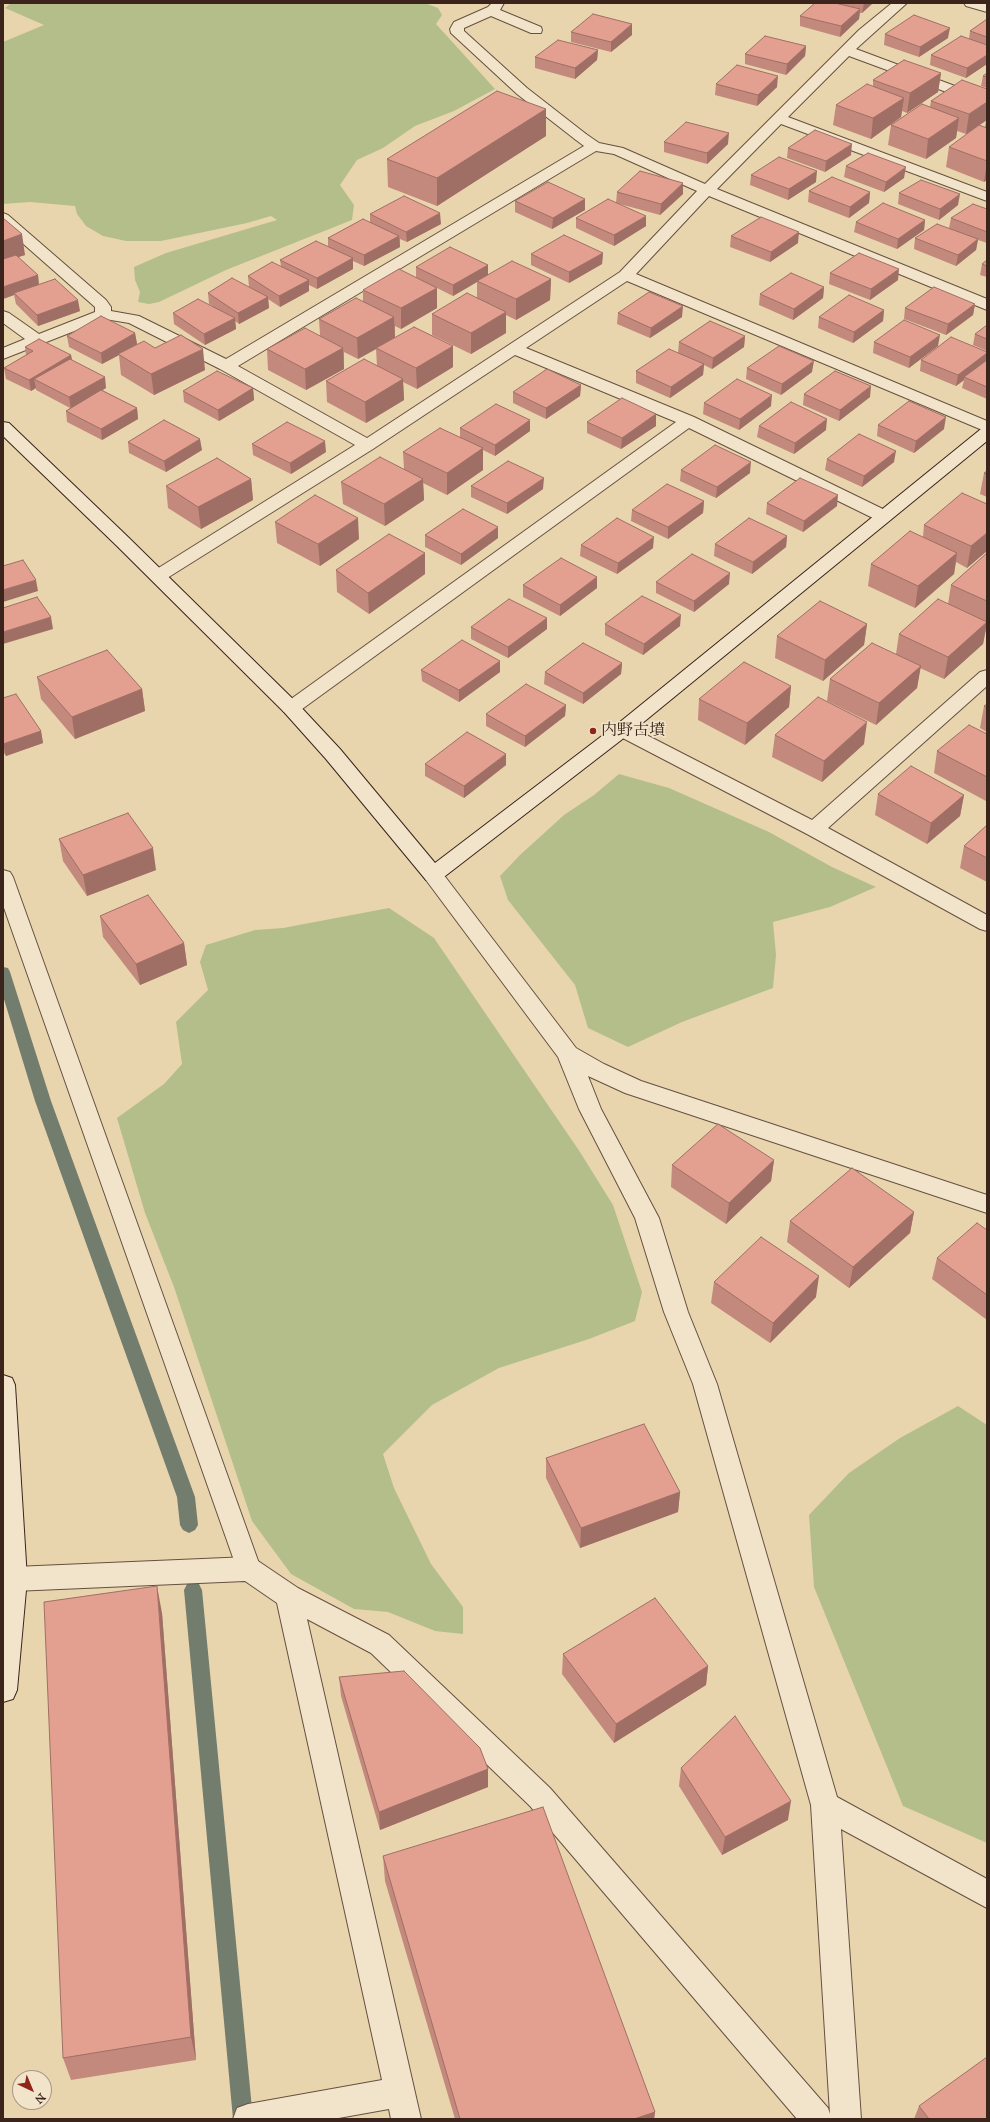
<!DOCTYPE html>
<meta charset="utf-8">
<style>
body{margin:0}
#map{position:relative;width:990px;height:2122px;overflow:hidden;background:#e9d5ad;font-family:"IM FELL Great Primer",serif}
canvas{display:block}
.frame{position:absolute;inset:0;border:4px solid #3a241b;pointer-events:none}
.north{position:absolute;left:12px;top:2070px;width:40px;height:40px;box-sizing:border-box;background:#f1e4ca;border:1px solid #a89784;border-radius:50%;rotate:136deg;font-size:11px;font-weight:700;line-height:16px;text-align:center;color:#3a241b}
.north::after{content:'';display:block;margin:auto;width:14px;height:18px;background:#8f2418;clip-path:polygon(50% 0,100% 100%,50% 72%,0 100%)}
</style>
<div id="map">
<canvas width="990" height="2122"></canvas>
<div class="frame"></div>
<div class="north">N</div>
</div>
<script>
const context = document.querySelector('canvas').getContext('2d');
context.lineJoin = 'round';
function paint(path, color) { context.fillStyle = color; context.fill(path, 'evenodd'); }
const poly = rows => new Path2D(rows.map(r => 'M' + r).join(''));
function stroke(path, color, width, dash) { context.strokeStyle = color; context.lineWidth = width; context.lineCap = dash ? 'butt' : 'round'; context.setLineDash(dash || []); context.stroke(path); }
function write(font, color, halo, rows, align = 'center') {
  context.font = font + ' "IM FELL Great Primer","Noto Serif JP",serif'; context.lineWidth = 3.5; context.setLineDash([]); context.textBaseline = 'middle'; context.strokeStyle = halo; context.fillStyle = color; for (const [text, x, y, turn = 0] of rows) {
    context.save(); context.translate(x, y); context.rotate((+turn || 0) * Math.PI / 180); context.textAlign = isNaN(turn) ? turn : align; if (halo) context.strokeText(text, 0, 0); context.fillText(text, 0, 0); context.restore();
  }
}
paint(poly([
 [11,3,425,3,438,8,442,15,436,24,495,89,454,111,415,126,383,148,357,160,340,185,354,205,352,220,226,270,159,302,149,304,138,302,140,292,135,280,134,267,166,253,277,220,271,216,247,223,161,241,126,241,103,236,86,226,77,214,75,206,30,202,3,204,3,42,44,25,5,8],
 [619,774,669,788,769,832,832,867,876,887,830,907,773,922,776,955,773,988,682,1022,628,1047,588,1028,575,985,508,900,500,876,520,855,564,815,594,795],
 [389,908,434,938,580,1152,613,1205,642,1292,635,1321,589,1339,499,1368,432,1405,383,1454,394,1488,431,1564,463,1607,463,1634,435,1631,388,1612,354,1609,291,1574,252,1521,174,1287,145,1213,117,1118,164,1084,182,1064,176,1022,208,990,200,962,206,945,255,930,283,928],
 [958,1406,987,1425,987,1843,903,1806,814,1587,809,1515,849,1473,900,1438]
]), '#b4be8b');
paint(poly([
 [3,967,8,968,10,972,51,1101,195,1497,198,1525,195,1530,189,1533,183,1530,180,1525,177,1497,35,1101,3,996,3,967],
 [193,1582,199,1584,202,1590,253,2119,233,2119,184,1590,187,1584,193,1582]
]), '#727d6e');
const lane = poly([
 [492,3,504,3,500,10,541,27,542,30,541,33,531,33,491,16,464,28,464,31,527,88,586,134,588,137,586,140,576,140,517,94,451,33,450,29,454,22,488,7,492,3],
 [3,870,10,872,13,877,261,1569,258,1577,249,1580,240,1577,237,1569,3,905,3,870]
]);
const street = poly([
 [892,3,907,3,856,49,987,98,987,107,849,56,788,117,987,192,987,201,781,124,717,189,987,299,987,310,709,196,636,274,987,421,987,432,627,281,526,348,694,417,889,512,892,516,889,520,883,521,877,520,689,428,298,712,291,714,284,712,281,708,284,704,676,422,515,355,373,449,164,580,158,582,152,580,149,576,152,572,355,445,220,369,129,323,105,319,3,359,3,348,25,339,3,323,3,311,9,313,39,334,95,312,95,307,3,226,3,213,8,215,106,300,111,307,111,311,139,316,226,359,584,146,576,140,574,137,576,134,586,134,599,143,623,148,705,184,859,30,892,3],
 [596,151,614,154,697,191,620,272,367,438,238,366,596,151],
 [964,3,987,4,987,12,966,6,964,3],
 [987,670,987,686,828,828,987,915,987,931,980,929,807,834,615,734,612,730,615,726,622,724,629,726,812,820,980,672,987,670],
 [433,868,440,870,576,1048,604,1064,641,1081,987,1195,987,1213,625,1093,588,1076,601,1109,659,1218,688,1312,717,1384,837,1797,987,1879,987,1908,841,1829,861,2119,797,2119,530,1806,371,1653,307,1619,421,2119,391,2119,389,2109,333,2119,233,2119,237,2108,248,2104,382,2080,277,1603,245,1581,14,1591,5,1587,3,1584,5,1571,14,1567,249,1557,258,1561,298,1588,389,1635,550,1788,828,2108,830,2114,811,1805,693,1384,664,1312,635,1218,579,1109,558,1057,426,880,423,875,426,870,433,868]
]);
const secondary = poly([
 [3,422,9,423,128,537,298,704,340,749,435,863,615,726,981,429,987,428,987,441,629,734,440,880,433,882,426,880,326,759,284,712,116,545,3,436,3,422],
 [3,1375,12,1378,15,1385,27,1579,17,1690,13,1699,3,1702,3,1375]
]);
stroke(lane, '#665040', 2);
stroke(street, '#665040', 2);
stroke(secondary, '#3a241b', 2);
paint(lane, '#f1e4ca');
paint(street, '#f1e4ca');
paint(secondary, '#f1e4ca');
paint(poly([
 [815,3,873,3,862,13,860,13,859,19,840,37,800,26,800,16],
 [987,19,987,64,966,78,930,65,931,55,969,39,970,31],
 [571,32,632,35,611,52,571,42],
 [885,34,948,38,919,57,884,45],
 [806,46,805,56,786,75,745,64,745,54],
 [598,50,597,60,575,79,535,68,535,57],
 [941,73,938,92,907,113,902,111,901,117,871,139,833,125,836,105,873,86,873,80],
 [987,73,987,88,981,86,983,76],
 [716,84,777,87,757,106,715,95],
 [931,101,987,120,966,134,957,131,956,138,926,159,888,145,891,125,930,107],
 [546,109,546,136,437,206,388,187,387,159],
 [987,120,987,180,984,182,946,167,949,147,985,127,986,121],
 [664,142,728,144,707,164,664,152],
 [788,148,851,155,825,172,787,158],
 [846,166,904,178,884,192,844,177],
 [751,175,816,182,788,200,750,185],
 [809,191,870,192,869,203,849,218,808,202],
 [617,192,683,194,660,215,616,203,646,226,614,246,576,228,576,218,616,203],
 [899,193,958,205,939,220,898,204],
 [585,199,585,210,552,229,515,212,515,201],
 [987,209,987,243,978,240,976,250,956,266,914,249,915,238,949,228,951,218],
 [370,214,441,224,407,242,400,239,400,247,364,266,353,261,353,269,317,289,309,285,309,291,280,307,268,299,269,308,239,324,235,321,236,329,205,345,174,324,173,313,213,306,209,304,208,293,254,290,249,287,248,276,281,266,280,260,328,247,328,238,370,222],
 [3,218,25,255,18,257,38,275,39,285,80,311,38,326,16,304,14,295,3,299],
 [925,220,924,230,897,249,854,232,856,222],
 [731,236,798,243,770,262,730,247],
 [603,253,602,264,569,283,531,265,531,254],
 [987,260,987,277,980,275,982,264],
 [488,265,488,274,551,279,550,300,516,320,506,315,506,333,471,354,432,335,432,314,477,298,477,282,453,296,437,288,437,308,401,329,395,326,395,337,453,367,417,389,403,382,404,400,366,423,327,402,326,381,377,366,376,349,358,359,344,352,344,369,306,390,268,370,267,349,320,335,319,319,363,302,363,290,416,278,416,267],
 [830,273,898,280,870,300,829,284],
 [824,287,823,298,793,320,759,305,760,294],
 [975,304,973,315,946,335,904,319,905,308],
 [884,310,883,321,853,343,818,328,819,317],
 [618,313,682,317,650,338,617,324],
 [987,325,987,351,973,345,975,334],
 [135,333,137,344,133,347,155,348,205,370,154,395,121,375,119,355,102,364,69,347,67,336],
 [745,336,744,347,712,369,704,365,703,375,670,398,636,383,636,371,678,353,679,342],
 [874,342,938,346,909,368,873,353],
 [25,347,71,355,72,360,106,388,102,390,137,408,138,419,102,440,67,422,66,411,70,408,36,390,36,388,31,391,6,379,4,368,26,355],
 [987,352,986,361,987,360,987,399,962,388,964,380,956,386,920,371,921,360],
 [747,368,812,372,781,395,746,379],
 [581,385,580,396,546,419,513,403,513,392],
 [253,388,254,400,219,421,184,402,183,391],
 [804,394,870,397,839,421,803,405],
 [704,403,771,406,739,430,703,414],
 [656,414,656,426,621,449,587,433,587,422],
 [530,420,530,431,495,456,483,450,483,470,447,495,423,483,424,500,385,526,343,504,341,482,404,469,403,452,460,437,460,428],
 [878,425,944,429,914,453,877,436],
 [759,426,826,430,794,454,757,437],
 [128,442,202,450,166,472,129,453],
 [252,444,326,452,291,474,253,455],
 [827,459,894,462,862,487,825,470],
 [681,470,750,473,716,498,680,481],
 [987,471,987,497,980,494,984,473],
 [251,479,253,500,201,529,168,508,166,486],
 [471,486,543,489,507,514,471,497],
 [704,501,703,513,668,539,631,521,632,510],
 [767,503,837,506,803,532,766,514],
 [987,504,987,551,967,568,956,562,954,574,915,608,868,586,871,564,923,537,924,525],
 [275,522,359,539,320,566,277,543],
 [425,535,498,538,461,565,425,547],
 [787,536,786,547,752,574,714,556,715,544],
 [581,545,653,548,617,574,580,556],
 [425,553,425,574,369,614,337,592,336,570],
 [987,553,987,625,983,644,944,679,920,668,917,688,876,725,827,701,830,679,896,654,899,634,948,604,951,585],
 [597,577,597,588,560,616,523,597,523,585],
 [656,582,729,584,694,612,656,593],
 [605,624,680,626,643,655,605,635],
 [867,624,864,645,823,681,775,658,777,636],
 [471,627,547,629,508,658,471,639],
 [500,661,500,672,459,702,422,681,421,670],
 [622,663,621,674,583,704,544,684,545,672],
 [37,677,142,689,145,711,75,739,41,699],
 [791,686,789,707,745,745,698,720,699,699],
 [3,698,41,731,43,743,6,756,3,752],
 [987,704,987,732,980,728,984,706],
 [566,705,565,716,525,747,486,726,486,714],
 [987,734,987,800,986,801,934,773,937,751],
 [775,735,864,744,822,782,772,757],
 [425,764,506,765,464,798,425,776],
 [878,794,964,795,960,816,927,844,875,815],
 [987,825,987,882,960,868,964,846],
 [59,839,156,870,87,896,63,861],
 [100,916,184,943,187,965,140,985,103,937],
 [774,1160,771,1181,726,1224,671,1187,672,1165],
 [914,1212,910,1233,849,1288,787,1242,790,1221],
 [987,1230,987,1320,932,1279,937,1258],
 [714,1282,816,1297,770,1343,711,1303],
 [546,1458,680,1492,678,1512,580,1548,546,1478],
 [162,1613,196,2060,71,2080,63,2058],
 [563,1654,708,1666,706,1685,614,1743,562,1674],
 [339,1677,488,1769,488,1787,380,1830,341,1696],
 [681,1768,788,1820,722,1855,679,1786],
 [383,1856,655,2112,654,2119,455,2119,385,1881],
 [919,2106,987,2119,914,2119]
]), '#c3897c');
paint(poly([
 [864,3,873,3,862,13],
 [860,9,859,19,840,37,841,26],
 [632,24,632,35,611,52,611,42],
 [950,28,948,38,919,57,920,47],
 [806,46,805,56,786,75,787,64],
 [598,50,597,60,575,79,575,68],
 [987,55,987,64,966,78,967,68],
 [941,73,938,92,907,113,910,93],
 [778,76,777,87,757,106,758,95],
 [904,98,901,117,871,139,873,118],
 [987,102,987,120,966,134,969,114],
 [546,109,546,136,437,206,437,178],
 [959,118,956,138,926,159,928,139],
 [729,133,728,144,707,164,707,153],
 [852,144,851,155,825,172,826,161],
 [987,163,987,180,984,182],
 [906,167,904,178,884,192,886,182],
 [817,171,816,182,788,200,789,189],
 [683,183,683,194,660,215,661,204],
 [870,192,869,203,849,218,850,207],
 [960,194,958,205,939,220,940,209],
 [585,199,585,210,552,229,553,218],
 [440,213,441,224,407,242,406,232],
 [646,216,646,226,614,246,614,235],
 [925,220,924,230,897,249,898,239],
 [799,232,798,243,770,262,771,252],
 [22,234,25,255,3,262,3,241],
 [399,236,400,247,364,266,364,255],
 [978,239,976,250,956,266,958,255],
 [603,253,602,264,569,283,569,272],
 [353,258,353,269,317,289,317,278],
 [488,265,488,276,477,281,477,282,453,296,453,285],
 [899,269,898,280,870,300,871,289],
 [38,275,39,286,14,293,14,295,3,299,3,287],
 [551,279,550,300,516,320,516,299],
 [309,280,309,291,280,307,279,296],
 [824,287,823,298,793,320,794,309],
 [437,288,437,308,401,329,401,308],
 [268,297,269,308,239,324,238,313],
 [78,300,80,311,38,326,37,315],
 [975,304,973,315,946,335,948,324],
 [683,306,682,317,650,338,651,328],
 [884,310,883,321,853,343,854,332],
 [506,312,506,333,471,354,471,333],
 [394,317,395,338,376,348,376,349,358,359,357,338],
 [235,318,236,329,205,345,204,334],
 [135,333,137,344,119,354,118,354,119,355,102,364,101,353],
 [940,335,938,346,909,368,910,357],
 [745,336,744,347,712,369,713,358],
 [453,346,453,367,417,389,416,368],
 [343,348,344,369,306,390,305,369],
 [203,349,205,370,154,395,151,374],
 [987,353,985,364,964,377,964,380,956,386,958,375],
 [71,355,73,366,34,379,36,388,31,391,29,380],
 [814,361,812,372,781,395,782,384],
 [704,364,703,375,670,398,671,387],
 [105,377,106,388,71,409,69,397],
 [403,379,404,400,366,423,365,402],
 [581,385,580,396,546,419,546,408],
 [871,386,870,397,839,421,840,410],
 [253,388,254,400,219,421,218,410],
 [772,395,771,406,739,430,740,419],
 [137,408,138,419,102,440,101,429],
 [656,414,656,426,621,449,622,438],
 [946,417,944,429,914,453,916,441],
 [827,419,826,430,794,454,795,443],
 [530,420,530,431,495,456,495,445],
 [200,439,202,450,166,472,164,461],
 [325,441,326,452,291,474,290,463],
 [483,448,483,470,447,495,447,473],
 [896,451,894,462,862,487,864,476],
 [751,462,750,473,716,498,717,487],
 [544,478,543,489,507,514,507,503],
 [251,479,253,500,201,529,198,507],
 [423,479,424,500,385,526,384,504],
 [838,495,837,506,803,532,804,521],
 [704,501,703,513,668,539,668,527],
 [358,518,359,539,320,566,318,544],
 [498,527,498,538,461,565,461,554],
 [987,533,987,551,967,568,971,546],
 [787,536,786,547,752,574,753,562],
 [654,537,653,548,617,574,618,563],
 [425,553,425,574,369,614,368,593],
 [957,553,954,574,915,608,918,586],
 [730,573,729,584,694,612,694,601],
 [597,577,597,588,560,616,560,605],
 [36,580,38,591,3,602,3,590],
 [681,615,680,626,643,655,644,644],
 [51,617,53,629,3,644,3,632],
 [547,618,547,629,508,658,508,647],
 [987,622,983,644,944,679,948,657],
 [867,624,864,645,823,681,825,660],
 [500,661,500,672,459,702,459,690],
 [622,663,621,674,583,704,583,693],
 [921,666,917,688,876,725,879,703],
 [791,686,789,707,745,745,747,723],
 [142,689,145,711,75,739,72,717],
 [566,705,565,716,525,747,525,736],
 [867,722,864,744,822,782,824,761],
 [41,731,43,743,6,756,3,744],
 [506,754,506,765,464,798,464,786],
 [964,795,960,816,927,844,931,823],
 [153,848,156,870,87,896,83,875],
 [184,943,187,965,140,985,136,964],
 [774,1160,771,1181,726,1224,729,1203],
 [914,1212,910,1233,849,1288,853,1267],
 [819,1276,816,1297,770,1343,773,1323],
 [680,1492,678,1512,580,1548,581,1528],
 [157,1586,162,1613,196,2060,191,2037],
 [708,1666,706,1685,614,1743,616,1724],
 [488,1769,488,1787,380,1830,379,1812],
 [791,1801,788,1820,722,1855,725,1837],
 [655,2112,654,2119,634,2119]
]), '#9f6f65');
const building = poly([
 [815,3,835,3,860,9,841,26,800,16,815,3],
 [593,14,632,24,611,42,571,32,593,14],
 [914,15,950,28,920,47,885,34,914,15],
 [987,19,987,37,970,31,987,19],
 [765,36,806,46,787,64,745,54,765,36],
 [961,36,987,45,987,55,967,68,931,55,961,36],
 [558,40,598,50,575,68,535,57,558,40],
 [904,60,941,73,910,93,873,80,904,60],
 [737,65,778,76,758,95,716,84,737,65],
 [987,73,987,77,983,76,987,73],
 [962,80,987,89,987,102,969,114,931,101,962,80],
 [867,84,904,98,873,118,836,105,867,84],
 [497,91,546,109,437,178,387,159,497,91],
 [922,104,959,118,928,139,891,125,922,104],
 [686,122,729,133,707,153,664,142,686,122],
 [979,125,987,128,987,161,949,147,979,125],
 [815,130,852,144,826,161,788,148,815,130],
 [868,153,906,167,886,182,846,166,868,153],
 [779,157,817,171,789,189,751,175,779,157],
 [640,171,683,183,661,204,617,192,640,171],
 [832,177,870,192,850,207,809,191,832,177],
 [921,180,960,194,940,209,899,193,921,180],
 [548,182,585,199,553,218,515,201,548,182],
 [404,196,440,213,406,232,370,214,404,196],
 [608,199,646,216,614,235,576,218,608,199],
 [883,203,925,220,898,239,856,222,883,203],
 [973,204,987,209,987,232,951,218,973,204],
 [761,217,799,232,771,252,731,236,761,217],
 [3,218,22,234,3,241,3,218],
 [363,219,399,236,364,255,328,238,363,219],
 [937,224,978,239,958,255,915,238,937,224],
 [564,235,603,253,569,272,531,254,564,235],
 [316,241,353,258,317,278,280,260,316,241],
 [450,247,488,265,453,285,416,267,450,247],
 [859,253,899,269,871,289,830,273,859,253],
 [16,255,38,275,3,287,3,259,16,255],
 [987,260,987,266,982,264,987,260],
 [512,261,551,279,516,299,477,281,512,261],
 [272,262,309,280,279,296,248,276,272,262],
 [399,269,437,288,401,308,363,290,399,269],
 [791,273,824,287,794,309,760,294,791,273],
 [232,278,268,297,238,313,208,293,232,278],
 [55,279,78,300,37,315,14,293,55,279],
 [934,287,975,304,948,324,905,308,934,287],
 [649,292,683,306,651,328,618,313,649,292],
 [467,293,506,312,471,333,432,314,467,293],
 [849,295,884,310,854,332,819,317,849,295],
 [356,298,394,317,357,338,319,319,356,298],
 [198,299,235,318,204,334,173,313,198,299],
 [101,316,135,333,101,353,67,336,101,316],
 [904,320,940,335,910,357,874,342,904,320],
 [710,321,745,336,713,358,679,342,710,321],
 [987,325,987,339,975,334,987,325],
 [414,327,453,346,416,368,376,348,414,327],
 [305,328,343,348,305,369,267,349,305,328],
 [181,335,203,349,151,374,118,354,144,341,155,348,181,335],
 [951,337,987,352,987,353,958,375,921,360,951,337],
 [39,339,71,355,29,380,4,368,33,351,25,347,39,339],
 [779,346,814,361,782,384,747,368,779,346],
 [669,349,704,364,671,387,636,371,669,349],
 [70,359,105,377,69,397,34,379,70,359],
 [364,359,403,379,365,402,326,381,364,359],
 [987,360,987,387,964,377,987,360],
 [547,369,581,385,546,408,513,392,547,369],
 [217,371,253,388,218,410,183,391,217,371],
 [835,371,871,386,840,410,804,394,835,371],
 [737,379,772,395,740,419,704,403,737,379],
 [101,390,137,408,101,429,66,411,101,390],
 [622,398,656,414,622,438,587,422,622,398],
 [909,401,946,417,916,441,878,425,909,401],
 [791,402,827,419,795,443,759,426,791,402],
 [496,404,530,420,495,445,460,428,496,404],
 [164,420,200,439,164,461,128,442,164,420],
 [287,422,325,441,290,463,252,444,287,422],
 [440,428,483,448,447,473,403,452,440,428],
 [859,434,896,451,864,476,827,459,859,434],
 [715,445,751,462,717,487,681,470,715,445],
 [380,457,423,479,384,504,341,482,380,457],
 [217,458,251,479,198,507,166,486,217,458],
 [508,461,544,478,507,503,471,486,508,461],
 [987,471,987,474,984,473,987,471],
 [800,478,838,495,804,521,767,503,800,478],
 [667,484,704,501,668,527,632,510,667,484],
 [962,493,987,504,987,533,971,546,924,525,962,493],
 [315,495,358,518,318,544,275,522,315,495],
 [463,509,498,527,461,554,425,535,463,509],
 [617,518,654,537,618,563,581,545,617,518],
 [749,518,787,536,753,562,715,544,749,518],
 [910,531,957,553,918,586,871,564,910,531],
 [389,534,425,553,368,593,336,570,389,534],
 [987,553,987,601,951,585,987,553],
 [692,554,730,573,694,601,656,582,692,554],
 [561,558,597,577,560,605,523,585,561,558],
 [23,560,36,580,3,590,3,566,23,560],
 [642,596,681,615,644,644,605,624,642,596],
 [37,597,51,617,3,632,3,608,37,597],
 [509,599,547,618,508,647,471,627,509,599],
 [938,599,987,622,948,657,899,634,938,599],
 [820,601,867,624,825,660,777,636,820,601],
 [462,640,500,661,459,690,421,670,462,640],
 [583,643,622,663,583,693,545,672,583,643],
 [872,643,921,666,879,703,830,679,872,643],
 [107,650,142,689,72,717,37,677,107,650],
 [744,662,791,686,747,723,699,699,744,662],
 [526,684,566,705,525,736,486,714,526,684],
 [16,694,41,731,3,744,3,698,16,694],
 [818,697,867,722,824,761,775,735,818,697],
 [987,704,987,708,984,706,987,704],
 [969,725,987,734,987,777,937,751,969,725],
 [467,732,506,754,464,786,425,764,467,732],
 [911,766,964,795,931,823,878,794,911,766],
 [128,813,153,848,83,875,59,839,128,813],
 [987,825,987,858,964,846,987,825],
 [148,895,184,943,136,964,100,916,148,895],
 [718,1124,774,1160,729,1203,672,1165,718,1124],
 [852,1168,914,1212,853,1267,790,1221,852,1168],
 [977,1223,987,1230,987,1295,937,1258,977,1223],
 [761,1237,819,1276,773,1323,714,1282,761,1237],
 [644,1424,680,1492,581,1528,546,1458,644,1424],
 [157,1586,191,2037,63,2058,44,1602,157,1586],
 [655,1598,708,1666,616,1724,563,1654,655,1598],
 [404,1671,480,1748,488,1769,379,1812,339,1677,404,1671],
 [735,1716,791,1801,725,1837,681,1768,735,1716],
 [543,1807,655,2112,634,2119,460,2119,383,1856,543,1807],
 [987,2057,987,2119,929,2119,919,2106,987,2057]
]);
paint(building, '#e39f90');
stroke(building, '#9f6f65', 1);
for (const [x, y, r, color] of [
 [593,731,4,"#8f2418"]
]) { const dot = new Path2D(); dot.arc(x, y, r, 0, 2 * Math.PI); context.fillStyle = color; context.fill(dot); stroke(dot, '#f1e4ca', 1.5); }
write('16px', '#3a241b', '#f1e4ca', [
 ["内野古墳",601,731]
], 'left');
</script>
